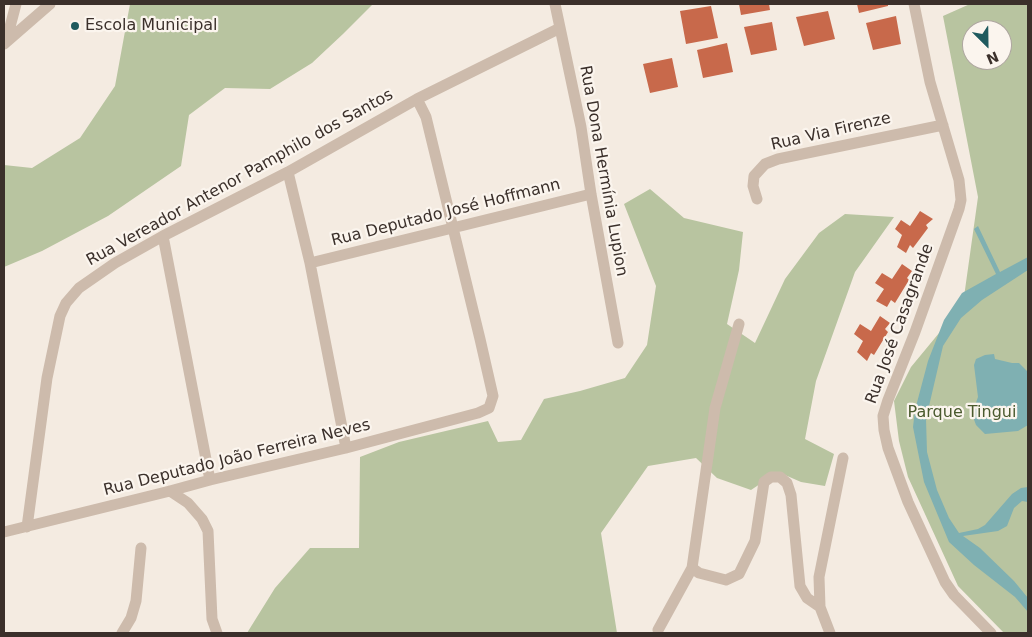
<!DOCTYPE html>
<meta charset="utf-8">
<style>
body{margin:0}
#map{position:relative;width:1032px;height:637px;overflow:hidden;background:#f4ebe1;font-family:"DejaVu Sans",sans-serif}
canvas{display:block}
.frame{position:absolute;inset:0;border:5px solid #3b302b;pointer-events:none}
.north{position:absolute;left:962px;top:20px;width:50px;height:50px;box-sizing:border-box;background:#fbf5ee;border:1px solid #aea6a0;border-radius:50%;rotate:157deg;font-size:14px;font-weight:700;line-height:20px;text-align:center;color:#3b302b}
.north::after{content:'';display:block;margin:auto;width:18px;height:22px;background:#1f5a5e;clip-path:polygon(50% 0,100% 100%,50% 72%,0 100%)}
</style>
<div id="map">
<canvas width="1032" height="637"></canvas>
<div class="frame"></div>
<div class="north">N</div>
</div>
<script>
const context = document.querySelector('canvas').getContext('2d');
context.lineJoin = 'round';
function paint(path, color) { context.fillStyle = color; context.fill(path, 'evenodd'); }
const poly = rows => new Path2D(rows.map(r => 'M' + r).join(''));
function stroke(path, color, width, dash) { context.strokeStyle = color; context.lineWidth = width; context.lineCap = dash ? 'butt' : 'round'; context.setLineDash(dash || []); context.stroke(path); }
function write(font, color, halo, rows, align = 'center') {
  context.font = font + ' "DejaVu Sans",sans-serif'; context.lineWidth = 4.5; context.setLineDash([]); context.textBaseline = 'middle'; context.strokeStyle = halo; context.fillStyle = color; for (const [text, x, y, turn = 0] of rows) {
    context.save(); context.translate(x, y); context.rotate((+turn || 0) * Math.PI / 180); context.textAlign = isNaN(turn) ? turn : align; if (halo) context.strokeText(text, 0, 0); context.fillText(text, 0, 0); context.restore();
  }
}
paint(poly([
 [130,4,373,4,343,34,312,63,270,89,225,88,189,115,181,166,108,216,42,251,4,267,4,165,32,168,80,138,115,86],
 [970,4,1028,4,1028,633,1004,633,958,586,908,477,899,441,894,401,911,367,963,304,978,197,943,16],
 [972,30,1002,30,1002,60,972,60],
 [650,189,684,218,743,232,739,270,727,324,755,343,785,279,819,233,845,214,894,217,855,272,816,381,805,439,834,454,825,486,801,482,778,472,751,490,717,478,696,458,648,466,601,533,617,633,247,633,275,588,310,548,359,548,360,457,399,442,488,421,498,442,521,440,544,399,580,391,625,378,647,345,656,286,624,204]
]), '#b8c4a0');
paint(poly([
 [978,226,1000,272,1028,257,1028,270,982,300,961,318,943,346,926,419,927,452,937,490,949,518,959,533,978,529,985,525,1012,494,1021,488,1028,487,1028,502,1022,501,1014,508,1007,526,998,531,963,536,980,548,1014,581,1028,598,1028,612,1015,597,974,565,949,542,924,482,913,427,915,410,928,361,944,320,962,293,996,274,974,229],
 [994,354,995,359,1012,363,1019,363,1028,372,1028,425,1018,431,985,434,976,425,972,414,978,397,974,365,976,359,985,355]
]), '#7fb0b2');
paint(poly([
 [739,4,769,4,770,10,741,15],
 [857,4,888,4,888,6,859,13],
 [711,6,718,38,686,44,680,11],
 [828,11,835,39,804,46,796,17],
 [896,16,901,44,873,50,866,23],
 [772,22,777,50,751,55,744,27],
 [727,43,733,72,703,78,697,50],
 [672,58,678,87,650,93,643,64],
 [920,211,933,219,926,225,928,228,913,248,910,245,906,253,897,247,902,235,895,229,901,220,910,226],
 [902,264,912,271,907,278,909,280,895,303,891,300,887,307,876,301,884,289,875,283,882,273,892,279],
 [880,316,890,323,885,329,888,332,874,355,871,353,867,361,857,352,863,341,854,334,860,324,871,331]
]), '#c8694b');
stroke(poly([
 [555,4,581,127,591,194,618,343],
 [914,4,930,82,959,180,961,200,959,209,915,332,888,400,883,416,884,430,888,448,908,502,945,582,954,595,991,633],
 [6,42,16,4],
 [4,44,50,4],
 [288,172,310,263,346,448],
 [757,199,753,186,754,176,765,164,778,159,943,125],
 [163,236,210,480],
 [310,263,591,194],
 [739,324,715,408,692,568,699,573,726,580,739,574,755,541,764,482,771,477,780,477,787,483,791,495,800,586,807,598,820,607],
 [170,491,188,503,202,519,208,531,212,619,217,633],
 [27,527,47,378,60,316,66,303,79,288,115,263,163,236,288,172,417,99,560,28],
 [4,532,170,491,210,480,346,448,478,413,489,408,493,396,480,339,426,117,417,99],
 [658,630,692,568],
 [122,633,131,618,136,601,141,548],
 [830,633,820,607,819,577,843,458]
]), '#cdbbac', 11);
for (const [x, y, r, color] of [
 [75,26,5,"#1f5a5e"]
]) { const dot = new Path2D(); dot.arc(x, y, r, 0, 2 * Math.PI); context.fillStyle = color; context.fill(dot); stroke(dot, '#fbf5ee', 2); }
write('16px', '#3b302b', '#fbf5ee', [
 ["Escola Municipal",85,26]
], 'left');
write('16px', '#3b302b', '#fbf5ee', [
 ["Rua Via Firenze",831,132,-13],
 ["Rua Dona Hermínia Lupion",603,171,80],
 ["Rua Vereador Antenor Pamphilo dos Santos",240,178,-29],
 ["Rua Deputado José Hoffmann",446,213,-14],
 ["Rua José Casagrande",900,324,-70],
 ["Rua Deputado João Ferreira Neves",237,458,-14]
]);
write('16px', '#4a5a2e', '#fbf5ee', [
 ["Parque Tingui",962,413]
]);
</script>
